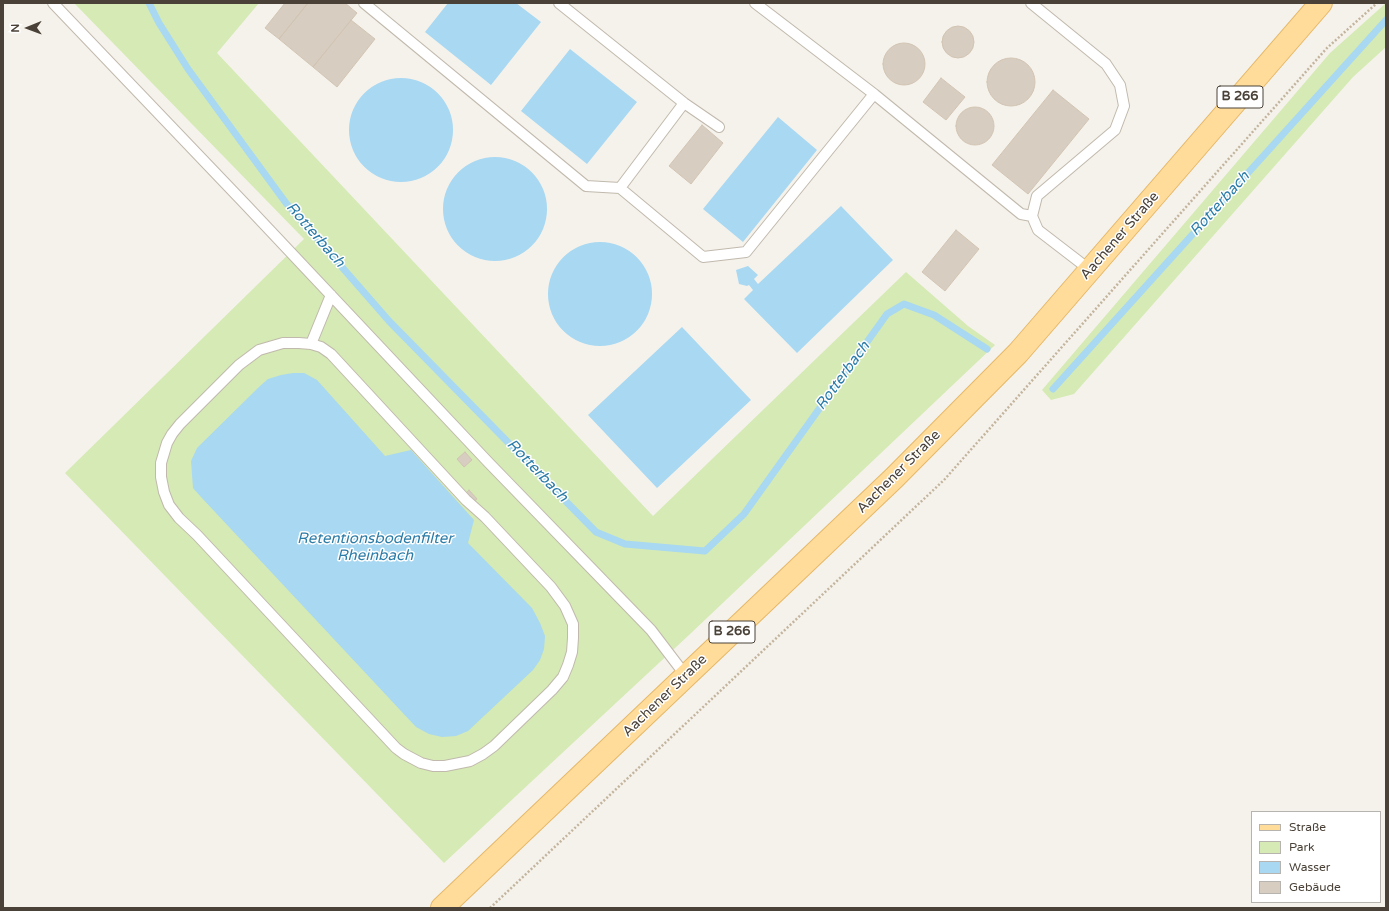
<!DOCTYPE html>
<meta charset="utf-8">
<style>
body{margin:0}
#map{position:relative;width:1389px;height:911px;overflow:hidden;background:#f5f2eb;font-family:"Varela Round",sans-serif}
canvas{display:block}
.frame{position:absolute;inset:0;border:4px solid #4a4238;pointer-events:none}
.legend{position:absolute;left:1251px;top:811px;width:130px;height:92px;box-sizing:border-box;background:#fff;border:1px solid #b7b3af;margin:0;padding:5px 7px;list-style:none;font-size:12px;color:#4a4238}
.legend li{display:flex;align-items:center;gap:8px;height:20px}
.legend b{width:20px;border:1px solid #b7b3af}
.north{position:absolute;left:8px;top:8px;width:40px;height:40px;-webkit-text-stroke:3px #fff;paint-order:stroke;rotate:269deg;font-size:11px;font-weight:700;line-height:16px;text-align:center;color:#4a4238}
.north::after{content:'';display:block;margin:auto;width:14px;height:18px;background:#4a4238;clip-path:polygon(50% 0,100% 100%,50% 72%,0 100%)}
</style>
<div id="map">
<canvas width="1389" height="911"></canvas>
<div class="frame"></div>
<ul class="legend">
<li><b style="height:5px;background:#ffdc9a"></b>Straße</li>
<li><b style="height:11px;background:#d5eab4"></b>Park</li>
<li><b style="height:11px;background:#a8d8f2"></b>Wasser</li>
<li><b style="height:11px;background:#d7cdc0"></b>Gebäude</li>
</ul>
<div class="north">N</div>
</div>
<script>
const context = document.querySelector('canvas').getContext('2d');
context.lineJoin = 'round';
function paint(path, color) { context.fillStyle = color; context.fill(path, 'evenodd'); }
const poly = rows => new Path2D(rows.map(r => 'M' + r).join(''));
function stroke(path, color, width, dash) { context.strokeStyle = color; context.lineWidth = width; context.lineCap = dash ? 'butt' : 'round'; context.setLineDash(dash || []); context.stroke(path); }
function write(font, color, halo, rows, align = 'center') {
  context.font = font + ' "Varela Round",sans-serif'; context.lineWidth = 3; context.setLineDash([]); context.textBaseline = 'middle'; context.strokeStyle = halo; context.fillStyle = color; for (const [text, x, y, turn = 0] of rows) {
    context.save(); context.translate(x, y); context.rotate((+turn || 0) * Math.PI / 180); context.textAlign = isNaN(turn) ? turn : align; if (halo) context.strokeText(text, 0, 0); context.fillText(text, 0, 0); context.restore();
  }
}
paint(poly([
 [74,3,259,3,217,53,653,516,906,272,968,326,995,345,689,635,444,863,65,473,304,239],
 [1386,3,1386,47,1353,77,1074,394,1051,400,1042,390,1330,53]
]), '#d5eab4');
paint(poly([
 [448,3,516,3,541,22,491,85,425,32],
 [570,49,637,102,587,164,521,111],
 '349 130a52 52 0 1 1 104 0a52 52 0 1 1-104 0Z',
 [778,117,817,150,743,242,703,209],
 '443 209a52 52 0 1 1 104 0a52 52 0 1 1-104 0Z',
 [841,206,893,260,797,353,744,299,753,290,749,285,747,286,739,284,736,270,748,266,758,275,754,279,758,284],
 '548 294a52 52 0 1 1 104 0a52 52 0 1 1-104 0Z',
 [682,327,751,400,657,488,588,415],
 [293,373,304,373,317,380,385,456,411,450,474,520,468,543,532,608,540,623,545,636,544,649,540,660,533,670,468,731,456,736,442,737,429,734,416,727,201,497,193,488,191,461,197,448,260,386,268,379,281,375]
]), '#a8d8f2');
stroke(poly([
 [149,3,159,23,188,69,286,203,389,321,596,532,625,544,705,551,744,514,887,314,904,304,934,315,987,349],
 [1053,389,1386,20]
]), '#a8d8f2', 7);
const building = poly([
 [285,3,308,3,279,39,265,28,285,3],
 [308,3,345,3,357,13,313,67,279,39,308,3],
 [351,20,375,39,337,87,313,67,351,20],
 '942 42a16 16 0 1 1 32 0a16 16 0 1 1-32 0Z',
 '883 64a21 21 0 1 1 42 0a21 21 0 1 1-42 0Z',
 '987 82a24 24 0 1 1 48 0a24 24 0 1 1-48 0Z',
 [941,78,965,97,946,120,923,102,941,78],
 [1053,90,1089,119,1028,194,992,165,1053,90],
 '956 126a19 19 0 1 1 38 0a19 19 0 1 1-38 0Z',
 [702,125,723,143,691,184,669,166,702,125],
 [956,230,979,249,945,291,922,272,956,230],
 [465,452,472,460,464,467,457,459,465,452],
 [469,490,477,499,473,502,465,494,469,490]
]);
paint(building, '#d7cdc0');
stroke(building, '#d2c4b3', 1);
const lane = poly([
 [53,3,246,205,489,463,651,630,686,676],
 [364,3,586,186,620,188,703,257,746,252,874,94],
 [559,3,684,103,719,127],
 [755,3,874,94,1021,214,1032,216],
 [1031,3,1106,64,1120,85,1124,106,1115,130,1037,196,1032,216,1038,230,1090,270],
 [620,188,684,103],
 [283,343,299,343,311,344,321,347,331,354,466,500,485,517,551,587,565,606,573,624,573,638,572,652,568,665,563,677,552,690,494,746,483,754,470,761,445,766,433,766,421,763,404,754,396,748,197,535,179,518,169,505,164,492,161,477,161,463,167,443,172,434,180,424,239,365,259,350,283,343],
 [311,344,331,295]
]);
const primary = poly([
 [442,908,894,478,1018,353,1321,3]
]);
stroke(lane, '#c1b9ad', 12);
stroke(primary, '#e6b869', 24);
stroke(poly([
 [490,908,944,480,1327,48,1377,3]
]), '#c3b49e', 2.5, [2, 2]);
stroke(lane, '#fff', 10);
stroke(primary, '#ffdc9a', 22);
for (const [x, y, w] of [
 [1240,97,46],
 [732,632,46]
]) { const box = new Path2D(); box.roundRect(x - w / 2, y - 11, w, 22, 3); context.fillStyle = '#fff'; context.fill(box); stroke(box, '#4a4238', 1); }
write('bold 13px', '#4a4238', null, [
 ["B 266",1240,97],
 ["B 266",732,632]
]);
write('14px', '#4a4238', '#fff', [
 ["Aachener Straße",1120,236,-49],
 ["Aachener Straße",899,472,-45],
 ["Aachener Straße",665,696,-44]
]);
write('italic 15px', '#2c7ca8', '#fff', [
 ["Rotterbach",1220,204,-48],
 ["Rotterbach",315,235,49],
 ["Rotterbach",843,376,-54],
 ["Rotterbach",537,471,46],
 ["Retentionsbodenfilter",375,539],
 ["Rheinbach",375,556]
]);
</script>
